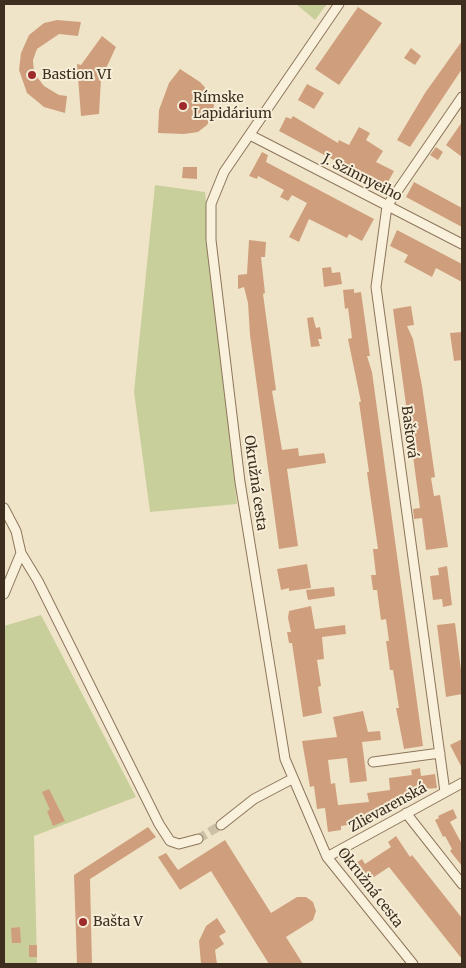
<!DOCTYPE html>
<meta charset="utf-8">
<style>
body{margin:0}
#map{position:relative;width:466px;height:968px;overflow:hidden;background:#f0e4c8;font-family:Merriweather,serif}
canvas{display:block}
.frame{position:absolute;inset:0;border:5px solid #3d2e20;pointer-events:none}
</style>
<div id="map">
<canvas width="466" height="968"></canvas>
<div class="frame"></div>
</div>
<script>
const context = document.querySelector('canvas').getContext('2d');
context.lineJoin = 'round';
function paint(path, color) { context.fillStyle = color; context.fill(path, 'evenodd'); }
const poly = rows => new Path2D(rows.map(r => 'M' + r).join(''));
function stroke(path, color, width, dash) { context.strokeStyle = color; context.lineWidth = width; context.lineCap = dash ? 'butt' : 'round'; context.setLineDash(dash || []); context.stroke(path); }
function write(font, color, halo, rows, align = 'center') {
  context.font = font + ' Merriweather,serif'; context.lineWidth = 4; context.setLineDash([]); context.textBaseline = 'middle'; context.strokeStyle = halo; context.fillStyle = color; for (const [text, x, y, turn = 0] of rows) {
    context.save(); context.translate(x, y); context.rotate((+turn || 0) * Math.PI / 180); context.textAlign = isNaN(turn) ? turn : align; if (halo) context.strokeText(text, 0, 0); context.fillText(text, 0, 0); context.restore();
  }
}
paint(poly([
 [296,4,327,4,315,20],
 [155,185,205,192,237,504,150,512,134,392],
 [41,615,136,797,34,836,37,964,4,964,4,626]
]), '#c9cf9b');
paint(poly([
 [358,7,382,23,339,85,315,69],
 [57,20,81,22,78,36,59,34,37,49,33,60,34,73,44,86,59,95,67,96,65,113,44,107,27,93,19,70,21,53,29,35,44,23],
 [102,36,116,47,101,79,99,114,81,116,77,64,81,65],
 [462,41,462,69,410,147,397,140,425,93],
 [411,48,421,56,415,65,404,58],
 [180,69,200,82,211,94,214,106,212,116,207,125,198,132,184,134,158,133,159,110,169,83],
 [307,84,324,93,314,109,298,100],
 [293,116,338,143,339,140,349,145,359,127,370,133,366,140,383,151,376,162,394,171,388,182,386,181,383,186,279,131,286,117,291,119],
 [462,122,462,157,446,145],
 [436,147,443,152,438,160,430,155],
 [262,152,268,155,266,162,374,219,362,241,349,234,347,238,309,219,299,242,289,237,307,203,292,195,288,201,280,197,284,190,258,176,257,179,249,176],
 [183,167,197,167,197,179,182,178],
 [414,182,462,208,462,227,406,197],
 [397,230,462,264,462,282,436,268,432,277,404,262,408,255,390,246],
 [249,240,266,242,265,257,261,257,265,293,263,294,276,390,272,391,282,450,298,448,299,456,324,453,326,463,287,469,298,546,279,549,250,335,248,303,244,287,238,289,238,275,247,274],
 [331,267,332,273,340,272,342,284,324,287,322,268],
 [354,289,354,293,361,292,370,356,367,356,372,372,423,746,404,749,396,708,399,708,393,670,390,670,386,641,389,641,386,619,381,620,377,590,373,590,371,575,376,575,373,549,378,549,367,472,369,472,359,402,361,402,348,339,352,338,348,308,345,309,343,290],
 [411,306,414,325,407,326,413,339,422,386,435,477,431,478,434,496,440,495,448,547,426,550,422,518,414,519,413,509,420,508,393,309],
 [313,317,316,328,320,327,322,339,318,339,320,346,311,347,307,318],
 [462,332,462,360,454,361,450,333],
 [307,564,311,588,289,591,289,588,281,590,277,569],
 [447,566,452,605,443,607,442,599,433,600,430,576,439,575,438,568],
 [334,587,335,596,308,600,306,590],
 [311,606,315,629,345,625,346,634,322,637,324,659,317,660,321,686,318,687,322,713,303,717,292,643,289,643,287,632,291,632,288,618,289,611],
 [455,623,462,678,462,694,446,697,437,625],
 [363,711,368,732,380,731,381,740,362,742,367,781,350,783,347,758,328,760,331,784,335,783,338,805,369,802,367,793,390,790,389,778,412,775,411,770,420,768,421,776,435,774,437,788,414,790,415,799,392,802,393,810,370,814,371,822,341,826,341,830,328,832,325,808,317,809,314,786,310,787,302,741,337,737,333,717],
 [462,739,462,768,450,745],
 [49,789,65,821,53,826,47,811,50,810,42,792],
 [453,809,457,818,450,822,462,844,462,866,450,851,452,849,445,836,443,837,435,820,439,818,438,816],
 [148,827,156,837,90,879,92,964,77,964,74,875],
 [396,836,410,857,412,855,462,918,462,959,389,867,365,883,353,865,362,859,365,864,374,858,391,847,388,842],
 [225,840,271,913,297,897,306,897,313,902,316,911,313,920,286,937,303,964,269,964,211,871,180,890,158,857,166,853,178,870],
 [217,918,226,932,219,936,224,944,215,950,217,964,201,964,199,941,206,926],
 [20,927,21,943,12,943,11,928],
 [29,945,37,945,37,957,29,957]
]), '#cf9f7d');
stroke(poly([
 [198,839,221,825]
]), '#ccc0a6', 9, [9, 4.5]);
const minor = poly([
 [339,4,224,172,211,204,211,240,240,482,285,759,327,857,413,964],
 [250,135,462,244],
 [4,508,16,531,21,553,38,581,159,824,170,841,179,844,198,839],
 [4,594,21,553],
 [373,762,440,753],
 [445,792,376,287,387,206,462,97],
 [406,813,462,884],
 [221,825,254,799,292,779],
 [327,857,462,783]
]);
stroke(minor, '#8d765c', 11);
stroke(minor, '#faf1dc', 9);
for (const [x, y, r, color] of [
 [32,75,5,"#9e2a2b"],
 [183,106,5,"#9e2a2b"],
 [83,922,5,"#9e2a2b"]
]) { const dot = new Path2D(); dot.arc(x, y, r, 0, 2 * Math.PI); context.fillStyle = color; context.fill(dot); stroke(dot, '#f7eed8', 2); }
write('14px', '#3d2e20', '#f7eed8', [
 ["Bastion VI",42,75],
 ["Rímske",193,98],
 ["Lapidárium",193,114],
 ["Bašta V",93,922]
], 'left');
write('14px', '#3d2e20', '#f7eed8', [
 ["J. Szinnyeiho",362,178,27],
 ["Baštová",409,432,83],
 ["Okružná cesta",255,483,82],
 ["Zlievarenská",388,808,-29],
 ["Okružná cesta",370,888,52]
]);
</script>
